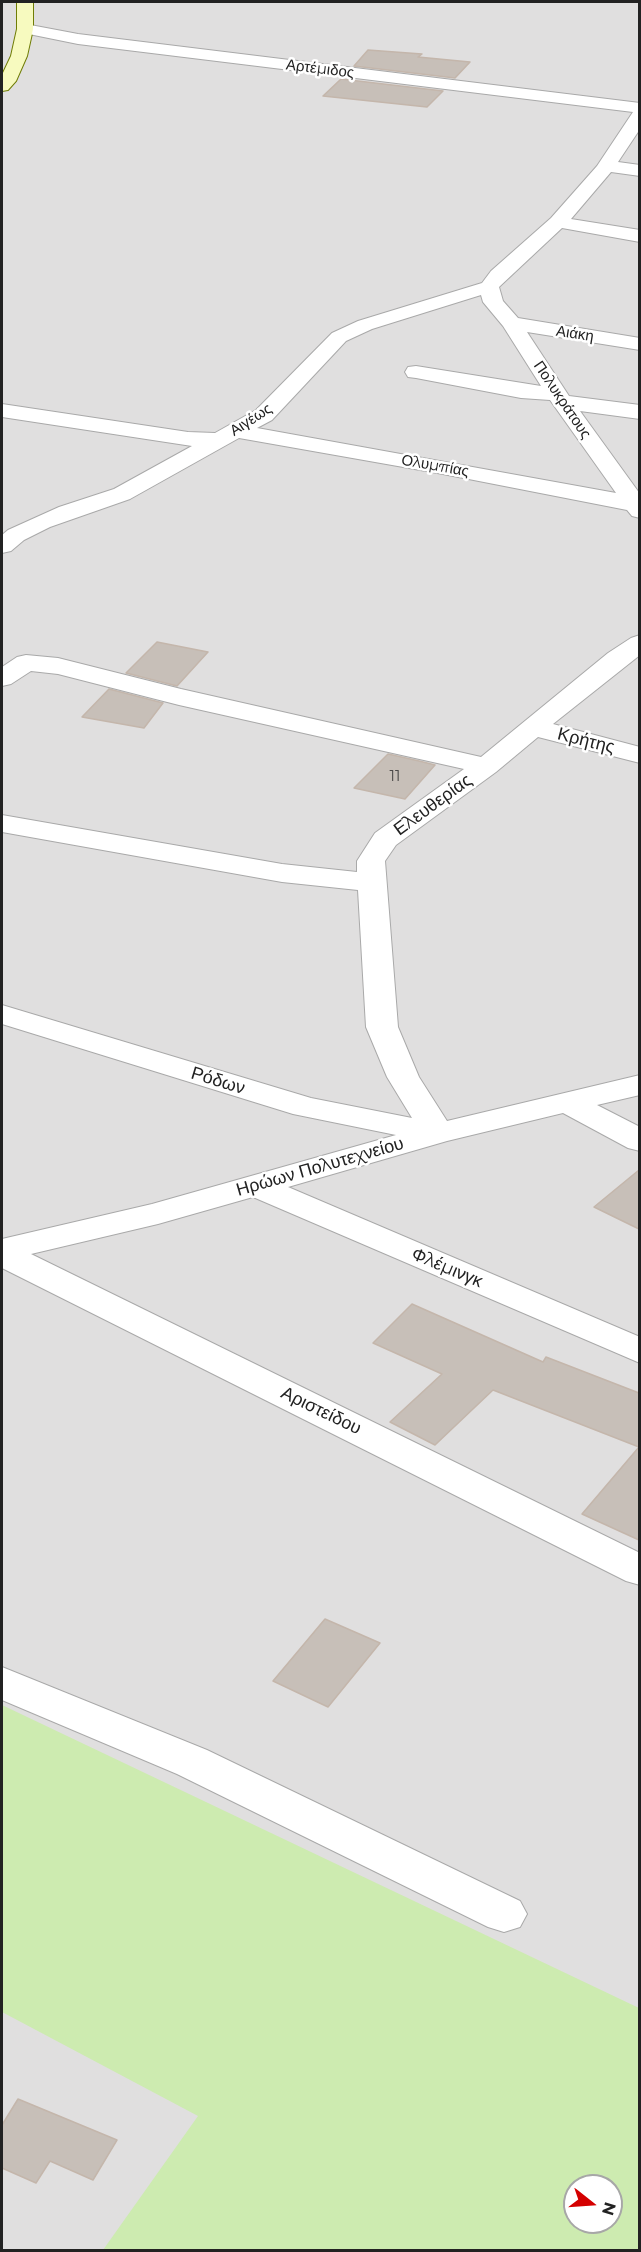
<!DOCTYPE html>
<meta charset="utf-8">
<style>
body{margin:0}
#map{position:relative;width:641px;height:2252px;overflow:hidden;background:#f2efe9;font-family:Montserrat,sans-serif}
canvas{display:block}
.frame{position:absolute;inset:0;border:3px solid #222;pointer-events:none}
.north{position:absolute;left:563px;top:2174px;width:60px;height:60px;box-sizing:border-box;background:#fff;border:2px solid #a7a7a7;border-radius:50%;rotate:107deg;font-size:16px;font-weight:700;line-height:24px;text-align:center;color:#222}
.north::after{content:'';display:block;margin:auto;width:21px;height:27px;background:#d40000;clip-path:polygon(50% 0,100% 100%,50% 72%,0 100%)}
</style>
<div id="map">
<canvas width="641" height="2252"></canvas>
<div class="frame"></div>
<div class="north">N</div>
</div>
<script>
const context = document.querySelector('canvas').getContext('2d');
context.lineJoin = 'round';
function paint(path, color) { context.fillStyle = color; context.fill(path, 'evenodd'); }
const poly = rows => new Path2D(rows.map(r => 'M' + r).join(''));
function stroke(path, color, width, dash) { context.strokeStyle = color; context.lineWidth = width; context.lineCap = dash ? 'butt' : 'round'; context.setLineDash(dash || []); context.stroke(path); }
function write(font, color, halo, rows, align = 'center') {
  context.font = font + ' Montserrat,sans-serif'; context.lineWidth = 5; context.setLineDash([]); context.textBaseline = 'middle'; context.strokeStyle = halo; context.fillStyle = color; for (const [text, x, y, turn = 0] of rows) {
    context.save(); context.translate(x, y); context.rotate((+turn || 0) * Math.PI / 180); context.textAlign = isNaN(turn) ? turn : align; if (halo) context.strokeText(text, 0, 0); context.fillText(text, 0, 0); context.restore();
  }
}
paint(poly([
 [2,2,639,2,639,2250,2,2250],
 [575,2186,611,2186,611,2222,575,2222]
]), '#e0dfdf');
paint(poly([
 [2,1705,639,2008,639,2250,103,2250,198,2116,2,2012],
 [575,2186,611,2186,611,2222,575,2222]
]), '#cdebb0');
const building = poly([
 [368,50,422,54,418,57,470,62,455,78,354,66,368,50],
 [341,79,443,91,427,107,323,96,341,79],
 [157,642,208,652,177,686,126,673,157,642],
 [109,689,163,703,144,728,82,717,109,689],
 [388,754,419,761,435,765,405,799,354,788,388,754],
 [639,1170,639,1229,594,1207,639,1170],
 [412,1304,543,1362,546,1357,639,1393,639,1540,582,1514,639,1447,493,1390,435,1445,390,1422,442,1374,373,1343,412,1304],
 [325,1619,380,1643,328,1707,273,1681,325,1619],
 [18,2099,117,2140,93,2180,50,2161,36,2183,2,2168,2,2125,18,2099]
]);
paint(building, '#c7bfb8');
stroke(building, '#c4b6ab', 1.5);
const street = poly([
 [25,24,78,34,640,103,640,129,618,162,640,165,640,176,611,172,571,219,640,230,640,242,562,228,499,287,503,301,518,318,640,338,640,350,527,332,569,396,640,405,640,419,580,411,640,494,640,518,632,516,627,510,443,474,239,438,130,499,50,527,24,540,11,551,2,553,2,535,8,530,59,507,114,489,192,446,2,417,2,404,188,432,215,433,256,410,332,333,358,321,482,283,491,271,551,218,597,166,633,112,78,44,19,32,17,29,25,24],
 [481,295,483,302,503,326,541,386,416,366,408,367,405,372,408,377,416,378,521,398,550,400,616,493,257,428,272,420,346,341,372,329,481,295],
 [640,635,640,655,553,724,640,747,640,763,538,737,496,772,396,845,385,861,398,1027,419,1077,447,1121,640,1075,640,1095,597,1105,640,1127,640,1151,628,1148,563,1113,447,1141,288,1187,640,1337,640,1363,253,1197,158,1224,31,1254,640,1553,640,1585,626,1581,2,1268,2,1239,152,1204,396,1135,293,1114,2,1024,2,1005,311,1098,412,1118,387,1077,366,1027,358,890,282,882,2,832,2,815,282,864,357,872,357,861,375,833,464,769,179,705,58,674,31,671,11,684,2,686,2,667,17,657,26,655,58,658,181,689,481,757,608,653,631,638,640,635],
 [2,1667,207,1750,520,1901,527,1914,520,1927,504,1932,488,1927,177,1774,2,1700,2,1667]
]);
const secondary = poly([
 [17,2,33,2,33,29,27,56,16,81,8,90,2,91,2,75,11,56,17,29,17,2]
]);
stroke(street, '#a9a9a9', 2);
stroke(secondary, '#707d05', 2);
paint(street, '#fff');
paint(secondary, '#f7fabf');
write('15px', '#222', '#fff', [
 ["Αρτέμιδος",320,69,7],
 ["Αιάκη",575,334,9],
 ["Πολυκράτους",562,400,56],
 ["Αιγέως",251,420,-33],
 ["Ολυμπίας",435,466,10]
]);
write('15px', '#4b4948', null, [
 ["11",395,777]
]);
write('18px', '#222', '#fff', [
 ["Κρήτης",586,741,14],
 ["Ελευθερίας",433,805,-36],
 ["Ρόδων",218,1081,17],
 ["Ηρώων Πολυτεχνείου",320,1167,-16],
 ["Φλέμινγκ",447,1268,23],
 ["Αριστείδου",321,1411,26]
]);
</script>
